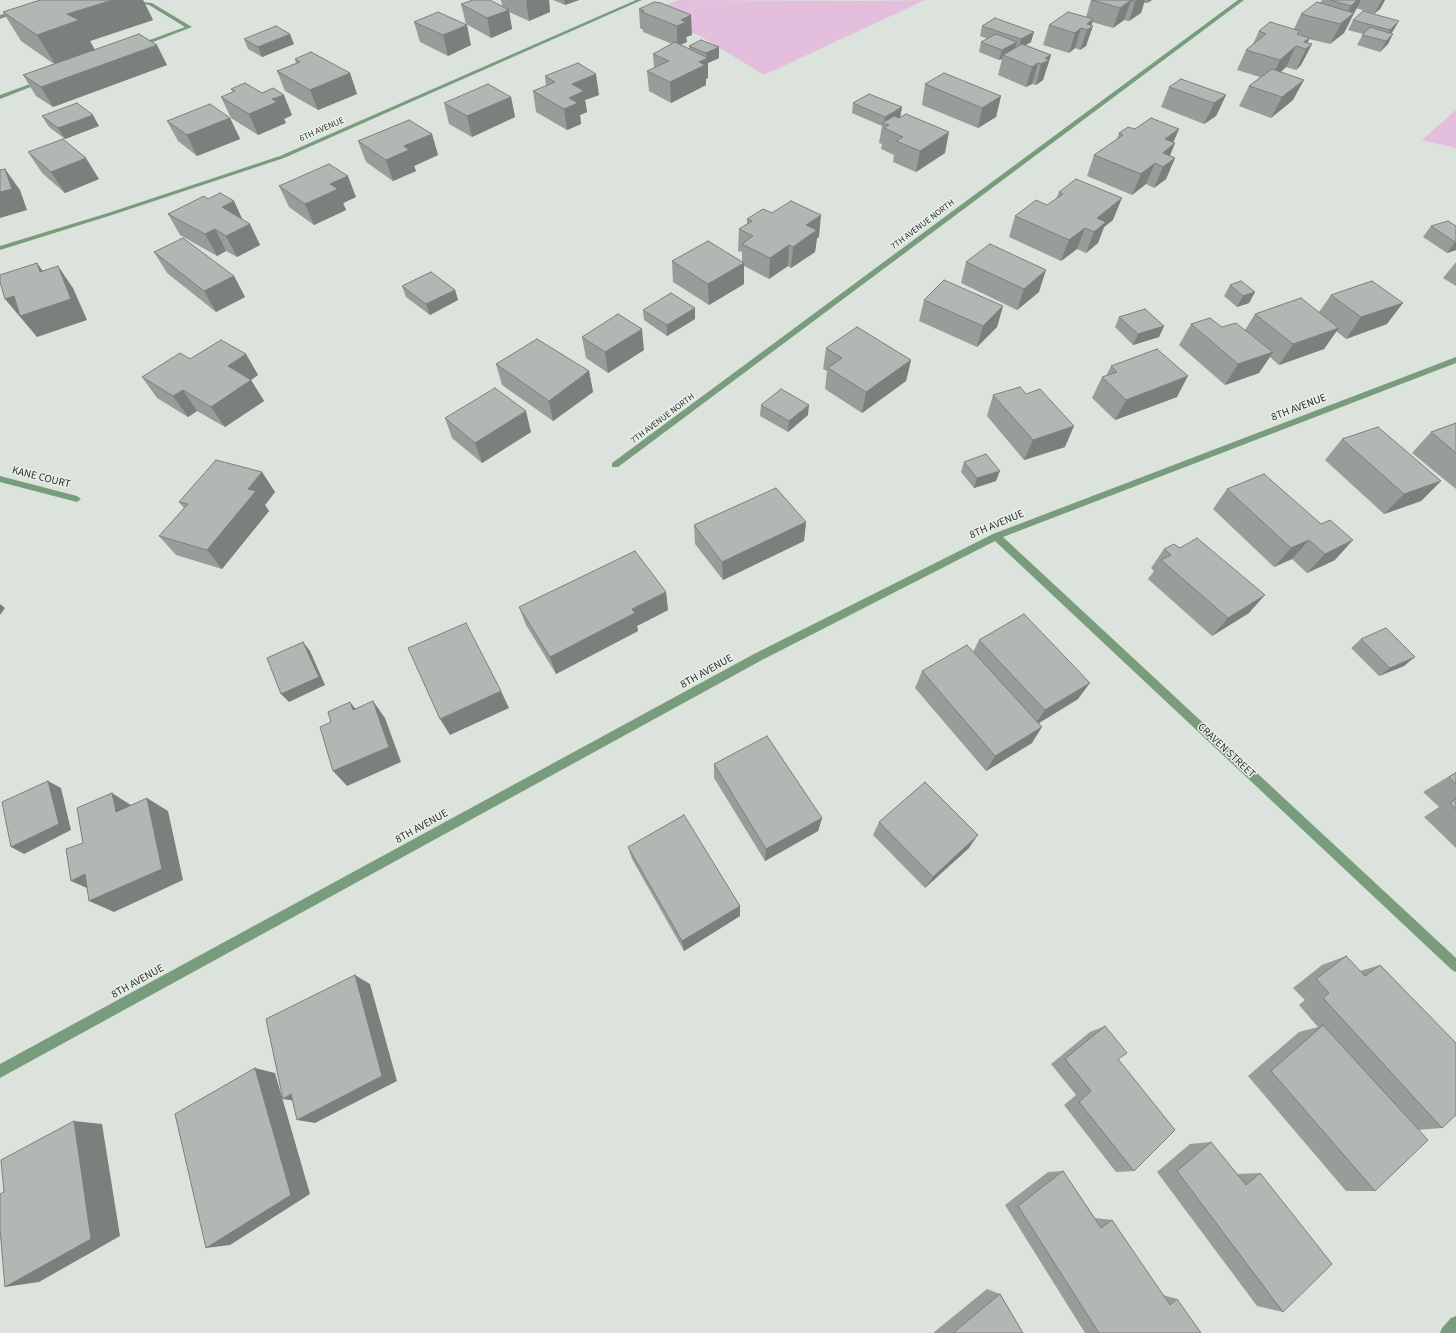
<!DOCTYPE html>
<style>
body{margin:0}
canvas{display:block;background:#dce2dc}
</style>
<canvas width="1456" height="1333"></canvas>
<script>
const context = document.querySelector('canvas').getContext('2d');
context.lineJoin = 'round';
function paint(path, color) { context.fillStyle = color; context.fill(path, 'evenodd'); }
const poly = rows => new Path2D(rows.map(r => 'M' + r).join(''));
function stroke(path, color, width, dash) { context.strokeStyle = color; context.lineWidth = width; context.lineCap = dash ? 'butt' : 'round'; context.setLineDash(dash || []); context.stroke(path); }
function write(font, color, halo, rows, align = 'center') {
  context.font = font + ' "Source Sans 3",sans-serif'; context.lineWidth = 3; context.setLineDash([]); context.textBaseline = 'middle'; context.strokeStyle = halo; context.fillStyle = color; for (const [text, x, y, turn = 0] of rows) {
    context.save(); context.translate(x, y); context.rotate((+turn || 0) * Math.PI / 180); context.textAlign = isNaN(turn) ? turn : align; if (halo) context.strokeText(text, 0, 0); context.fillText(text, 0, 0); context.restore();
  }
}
paint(poly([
 [678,0,866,1,925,0,764,75,700,36,647,13],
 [1456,110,1456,148,1422,140]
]), '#e4bedd');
paint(poly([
 [122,0,152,3,192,27,140,47,136,47,136,45,185,27,149,5,122,0],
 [636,0,642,0,284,158,112,215,0,250,0,246,108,213,280,156,636,0],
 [1238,0,1244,0,618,467,612,467,612,463,1238,0],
 [17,9,19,12,0,19,0,15,17,9],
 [41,80,46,81,0,99,0,95,41,80],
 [1456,357,1456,363,1003,537,1456,958,1456,972,1452,970,995,541,762,660,0,1078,0,1064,754,654,993,534,1456,357],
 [0,476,77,496,81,499,77,502,0,482,0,476],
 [1456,1316,1456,1333,1440,1333,1442,1328,1451,1318,1456,1316]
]), '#789c7c');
paint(poly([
 [40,0,143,0,153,20,90,41,95,50,167,65,53,107,36,96,23,75,54,64,21,41,3,12],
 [501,0,549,0,550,12,529,21,509,12,512,29,491,38,466,24,461,4,502,6],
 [553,0,579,0,565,5],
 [1091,0,1152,0,1147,3,1144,3,1141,13,1129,21,1124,20,1113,28,1092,22,1086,46,1080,50,1075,48,1069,53,1043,45,1049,25,1086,17],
 [1322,0,1385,0,1380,9,1374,14,1356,8,1344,33,1330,44,1309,39,1307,43,1312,44,1301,65,1296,70,1286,67,1281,72,1293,100,1271,118,1239,106,1249,86,1260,77,1237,70,1246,50,1253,44,1259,31,1294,29,1301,14,1320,3],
 [654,2,692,35,686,37,687,42,680,45,689,49,689,46,719,58,708,63,708,78,706,79,706,85,671,103,649,91,647,71,654,68,653,54,672,44,643,32,643,30,640,28,639,9],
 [1363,11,1393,31,1391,33,1388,44,1380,52,1357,45,1363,34,1348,30,1353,20],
 [414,22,471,45,448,56,420,42],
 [982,26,1031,42,1025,45,1051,55,1043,80,1036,85,1032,84,1026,87,998,75,1002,59,999,60,979,52,981,42,988,39,980,36],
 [244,39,294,44,262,57,248,49],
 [295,59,350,73,357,94,318,110,285,91,277,71,296,63],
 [545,76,599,95,585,100,587,112,580,115,581,124,567,130,536,112,533,91,546,86],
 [925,84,1001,96,996,117,978,128,922,105],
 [1169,87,1226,95,1216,116,1204,124,1161,107],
 [231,89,292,115,284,119,286,123,258,135,231,118,221,97,233,92],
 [511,97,515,117,472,137,449,124,444,103],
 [853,103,902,107,900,117,945,153,916,172,893,162,894,155,881,149,882,144,879,143,882,126,852,113],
 [42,116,99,126,65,139,49,127],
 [230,118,240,139,197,156,178,141,167,121],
 [1135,129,1179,129,1173,143,1175,143,1170,156,1175,158,1166,179,1154,188,1146,184,1132,195,1087,176,1094,155,1117,139,1119,133],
 [432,134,438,155,414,166,416,171,393,181,366,162,358,141],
 [28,152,99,179,65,193,42,173],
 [279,186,356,197,343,203,346,210,314,225,289,207],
 [1059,192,1113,220,1104,227,1098,243,1086,253,1077,249,1061,261,1009,237,1015,216,1047,205,1056,199],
 [208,199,234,201,242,219,250,224,260,245,237,257,226,251,217,256,180,235,168,214],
 [747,219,819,237,817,238,815,252,791,268,788,266,769,279,744,266,744,284,709,305,673,282,672,261,742,261,742,252,738,251,739,229,747,224],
 [1431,226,1456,226,1456,250,1447,253,1423,237],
 [154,252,234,276,245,297,216,312,167,273],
 [966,262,1039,292,1017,310,961,283],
 [1456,262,1456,286,1443,278],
 [1230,285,1255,292,1249,303,1237,307,1224,296],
 [402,286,455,290,458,300,430,315,406,297],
 [1331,295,1387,324,1346,339,1336,331,1324,349,1279,365,1270,357,1259,373,1225,385,1179,345,1191,324,1245,330,1255,314,1319,312],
 [924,300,1003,306,997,327,977,347,919,321],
 [695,308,695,319,667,336,644,320,643,310],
 [1119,317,1164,326,1159,337,1133,345,1115,327],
 [582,337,644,350,608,373,586,358],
 [826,348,911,360,906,381,862,413,825,389,827,371,823,369],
 [246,354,258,375,251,380,264,401,225,427,197,411,188,417,157,398,142,377,190,359],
 [496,364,589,371,593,392,553,421,502,385],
 [1111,366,1177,397,1115,420,1092,398,1102,377,1106,376],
 [993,395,1065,447,1024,460,987,416],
 [761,405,808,415,788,432,760,416],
 [445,418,531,432,482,463,452,438],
 [1456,423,1456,489,1412,453,1431,432],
 [1342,439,1441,481,1421,501,1384,514,1325,460],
 [964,462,996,481,974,488,961,472],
 [262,472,275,492,265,505,269,511,222,569,176,555,159,536,184,508,179,502],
 [1227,489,1321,524,1335,560,1307,573,1292,559,1274,567,1213,509],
 [806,522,804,541,723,580,695,544,694,525],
 [1180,548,1249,613,1212,636,1148,579,1154,571,1151,568,1164,549],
 [666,592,668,610,637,626,638,631,556,674,526,625,519,607],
 [1361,639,1404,666,1379,676,1351,648],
 [979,640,1078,699,1039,723,1032,743,986,771,915,688,922,671,973,652],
 [714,764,822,818,818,831,765,861,714,778],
 [1456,772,1456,848,1424,817,1439,807,1423,792],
 [879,822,969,848,925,888,873,835],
 [628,847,740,916,684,951,632,859],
 [1346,956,1360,971,1380,965,1442,1128,1418,1130,1375,1191,1346,1191,1248,1076,1299,1032,1318,1027,1299,1005,1305,1000,1293,988,1322,965],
 [1105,1026,1118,1059,1134,1171,1116,1172,1064,1105,1076,1095,1051,1064,1090,1032],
 [1211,1142,1236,1174,1260,1173,1283,1312,1257,1306,1157,1172,1190,1144],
 [1063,1171,1095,1218,1112,1220,1163,1295,1177,1299,1201,1333,1085,1333,1005,1205,1048,1172],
 [987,1289,1000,1294,1023,1333,933,1333]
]), '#989d99');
paint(poly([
 [113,0,143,0,153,20,90,41,95,50,55,64,37,35,67,14],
 [528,0,549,0,550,12,529,21,526,1],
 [564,0,579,0,565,5],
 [1131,0,1124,20,1113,28,1120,8],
 [1138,0,1145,0,1141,13,1129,21,1135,2],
 [1148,0,1152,0,1147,3],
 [1357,0,1361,0,1344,33,1330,44,1351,6],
 [1382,0,1385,0,1380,9,1374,14],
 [509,10,512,29,491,38,487,18],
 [691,15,692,35,686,37,687,42,677,46,677,26,681,20],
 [1093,19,1091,27,1093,26,1086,46,1080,50,1087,30,1087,24],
 [1399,21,1393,31,1384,40,1390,30],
 [467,25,471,45,448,56,443,35],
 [1081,28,1075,48,1069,53,1075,33],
 [1034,32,1031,42,1018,50,1021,39],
 [290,34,294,44,262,57,258,47],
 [1393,34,1388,44,1380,52,1386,41],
 [1310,38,1304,49,1304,42],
 [1017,42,1014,52,1003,55,1002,59,999,60,1002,50],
 [1312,44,1301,65,1296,70,1306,49],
 [157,45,167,65,53,107,41,87],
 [1296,46,1286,67,1270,81,1280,60],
 [719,47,719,58,708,63,708,78,706,79,706,85,671,103,670,82,699,62,707,58,706,53],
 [1051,55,1043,80,1036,85,1041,64,1045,58],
 [1038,63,1032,84,1026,87,1032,67],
 [350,73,357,94,318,110,310,90],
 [596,74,599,95,585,100,587,112,580,115,581,124,567,130,564,109,569,98,572,84],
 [1304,80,1293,100,1271,118,1282,97],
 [284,95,292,115,284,119,286,123,258,135,249,114,272,99],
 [1226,95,1216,116,1204,124,1214,103],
 [1001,96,996,117,978,128,982,108],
 [511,97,515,117,472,137,467,116],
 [902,107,900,118,884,123,885,117],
 [93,115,99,126,65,139,58,128],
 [230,118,240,139,197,156,187,135],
 [1179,129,1171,147,1175,143,1166,164,1158,165,1165,139],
 [949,132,945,153,916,172,920,151],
 [432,134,438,155,414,166,416,171,393,181,386,160,404,146],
 [86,158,99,179,65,193,51,172],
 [1175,158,1166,179,1154,188,1163,167],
 [1155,163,1146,184,1132,195,1141,174],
 [5,169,20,190,27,210,0,218,0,192],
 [348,176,356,197,343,203,346,210,314,225,305,204,330,184],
 [1122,198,1113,220,1104,227,1098,243,1086,253,1094,232,1097,218],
 [234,201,244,223,222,207],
 [821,215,819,237,817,238,815,252,791,268,793,247,806,225],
 [250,224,260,245,237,257,226,236],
 [1085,228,1077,249,1061,261,1069,240],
 [215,229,226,251,217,256,205,234],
 [1455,242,1456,242,1456,250,1447,253],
 [789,245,788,266,769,279,770,258],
 [37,263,53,285,40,272],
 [744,263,744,284,709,305,708,284],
 [58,266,73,288,87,320,37,337,5,299],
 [1046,270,1039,292,1017,310,1024,289],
 [234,276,245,297,216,312,204,291],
 [455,290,458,300,430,315,426,304],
 [1255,292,1249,303,1237,307,1243,296],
 [1403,303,1387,324,1346,339,1361,317],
 [1003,306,997,327,977,347,983,326],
 [695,308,695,319,667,336,667,325],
 [1164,326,1159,337,1133,345,1138,334],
 [1339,328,1324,349,1279,365,1293,344],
 [642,329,644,350,608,373,605,352],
 [1273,352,1259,373,1225,385,1238,364],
 [246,354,258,375,251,380,264,401,225,427,211,407,228,366],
 [911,360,906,381,862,413,866,392],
 [589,371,593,392,553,421,549,401],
 [1188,376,1177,397,1115,420,1126,400],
 [183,390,197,411,188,417,173,396],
 [809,405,808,415,788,432,789,421],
 [526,411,531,432,482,463,475,443],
 [1074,426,1065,447,1024,460,1033,440],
 [1000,471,996,481,974,488,977,478],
 [262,472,275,492,265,505,269,511,222,569,207,550,248,489],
 [1441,481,1421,501,1384,514,1404,494],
 [806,522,804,541,723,580,722,562],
 [1309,540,1292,559,1274,567,1291,548],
 [1353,540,1335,560,1307,573,1325,554],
 [666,592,668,610,637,626,638,631,556,674,550,657,632,609],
 [1265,595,1249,613,1212,636,1228,618],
 [0,604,5,608,0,615],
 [303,642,310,651,325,685,289,702,281,694],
 [1415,657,1404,666,1379,676,1390,668],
 [1090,683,1078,699,1034,726,1045,710],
 [501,691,509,708,450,735,440,719],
 [373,701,385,718,401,762,347,786,333,771],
 [350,702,363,718,353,710],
 [1042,727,1032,743,986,771,995,756],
 [48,781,61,788,71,830,24,854,11,847],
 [112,793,134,807,116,812],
 [147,798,168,811,183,880,114,912,89,901],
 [822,818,818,831,765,861,766,849],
 [978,835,969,848,925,888,933,877],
 [85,874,96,892,71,881],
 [740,906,740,916,684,951,682,941],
 [355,975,370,984,397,1081,315,1123,297,1120],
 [255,1068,275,1073,310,1194,230,1245,206,1248],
 [291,1094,302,1102,283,1099],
 [74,1121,102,1124,120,1236,39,1282,5,1287]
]), '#7c807d');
const building = poly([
 [40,0,113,0,67,14,79,20,37,35,3,12,40,0],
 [473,0,490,0,509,10,487,18,461,4,473,0],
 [1092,0,1138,0,1135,2,1131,0,1120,8,1092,0],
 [1330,0,1357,0,1351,6,1330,0],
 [654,2,661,3,691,15,681,20,686,22,677,26,642,12,644,11,639,9,654,2],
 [1317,2,1354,13,1340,24,1301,14,1317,2],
 [1363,11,1399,21,1390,30,1353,20,1363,11],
 [438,12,467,25,443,35,414,22,438,12],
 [1068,12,1093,19,1087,24,1093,26,1087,30,1081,28,1075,33,1049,25,1068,12],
 [995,18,1034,32,1021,39,982,26,995,18],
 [1270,22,1300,31,1297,34,1310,38,1304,42,1312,44,1306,49,1296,46,1280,60,1246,50,1266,34,1259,31,1270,22],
 [276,26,290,34,258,47,244,39,276,26],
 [1370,27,1393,34,1386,41,1362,35,1370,27],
 [139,34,157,45,41,87,23,75,139,34],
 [996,34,1017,42,1002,50,981,42,996,34],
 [701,40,719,47,706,53,689,46,701,40],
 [675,42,708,58,699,62,705,65,670,82,647,71,669,61,653,54,675,42],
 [1022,44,1051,55,1045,58,1049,60,1041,64,1038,63,1032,67,1003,55,1022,44],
 [311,52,350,73,310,90,277,71,300,62,295,59,311,52],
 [578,63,596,74,572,84,584,91,569,98,578,103,564,109,533,91,555,82,545,76,578,63],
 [1272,69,1304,80,1282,97,1249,86,1272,69],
 [944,73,1001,96,982,108,925,84,944,73],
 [1181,79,1226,95,1214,103,1169,87,1181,79],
 [245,83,262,93,273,88,284,95,272,99,277,102,249,114,221,97,235,91,231,89,245,83],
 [488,84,511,97,467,116,444,103,488,84],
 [869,94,902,107,885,117,853,103,869,94],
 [77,103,93,115,58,128,42,116,77,103],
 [210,104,230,118,187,135,167,121,210,104],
 [906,114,949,132,920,151,896,141,903,137,884,128,889,125,882,123,894,116,899,118,906,114],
 [1151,118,1179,129,1165,139,1175,143,1163,153,1175,158,1163,167,1155,163,1141,174,1094,155,1123,135,1119,133,1128,127,1135,129,1151,118],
 [409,120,432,134,404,146,409,150,386,160,358,141,409,120],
 [63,139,86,158,51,172,28,152,63,139],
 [329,164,348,176,330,184,338,189,305,204,279,186,329,164],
 [5,169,12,189,0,192,0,170,5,169],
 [1076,179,1122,198,1097,218,1106,222,1094,232,1085,228,1069,240,1015,216,1036,200,1047,205,1063,194,1059,192,1076,179],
 [220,193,234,201,222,207,250,224,226,236,215,229,205,234,168,214,204,196,208,199,220,193],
 [791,201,821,215,806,225,817,230,793,247,789,245,770,258,742,244,753,236,739,229,752,221,747,219,763,209,772,213,791,201],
 [1448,221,1456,226,1456,242,1455,242,1431,226,1448,221],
 [183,238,234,276,204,291,154,252,183,238],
 [708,241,744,263,708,284,672,261,708,241],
 [990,244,1046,270,1024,289,966,262,990,244],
 [37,263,40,272,58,266,71,299,20,316,14,296,5,299,0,282,0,275,37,263],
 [431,272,455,290,426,304,402,286,431,272],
 [944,280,1003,306,983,326,924,300,944,280],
 [1241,281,1255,292,1243,296,1230,285,1241,281],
 [1372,281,1403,303,1361,317,1331,295,1372,281],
 [671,293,695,308,667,325,643,310,671,293],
 [1301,298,1339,328,1293,344,1255,314,1301,298],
 [1145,309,1164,326,1138,334,1119,317,1145,309],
 [618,314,642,329,605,352,582,337,618,314],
 [1210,318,1222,327,1236,323,1273,352,1238,364,1191,324,1210,318],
 [857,327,911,360,866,392,828,368,842,358,826,348,857,327],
 [537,339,589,371,549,401,496,364,537,339],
 [221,340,246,354,228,366,251,380,211,407,183,390,173,396,142,377,180,353,190,359,221,340],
 [1157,349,1188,376,1126,400,1102,377,1117,372,1111,366,1157,349],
 [1020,387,1026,394,1040,389,1074,426,1033,440,993,395,1020,387],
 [495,388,526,411,475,443,445,418,495,388],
 [781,389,809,405,789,421,761,405,781,389],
 [1456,423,1456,453,1431,432,1456,423],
 [1378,427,1441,481,1404,494,1342,439,1378,427],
 [986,454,1000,471,977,478,964,462,986,454],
 [216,460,262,472,248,489,256,491,207,550,159,536,188,504,179,502,216,460],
 [1264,474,1321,524,1330,520,1353,540,1325,554,1309,540,1291,548,1227,489,1264,474],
 [776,488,806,522,722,562,694,525,776,488],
 [1197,538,1265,595,1228,618,1161,560,1171,555,1164,549,1174,544,1180,548,1197,538],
 [635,551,666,592,632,609,635,613,550,657,519,607,635,551],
 [1024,614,1090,683,1045,710,979,640,1024,614],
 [466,623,501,691,440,719,408,648,466,623],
 [1386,628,1415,657,1390,668,1361,639,1386,628],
 [303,642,319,677,281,694,267,658,303,642],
 [967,645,1042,727,995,756,922,671,967,645],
 [373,701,389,747,333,771,320,727,331,722,328,712,350,702,353,710,373,701],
 [767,736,822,818,766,849,714,764,767,736],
 [1456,773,1456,784,1449,777,1456,773],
 [48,781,59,824,11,847,2,802,48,781],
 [925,782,978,835,933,877,879,822,925,782],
 [112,793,116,812,147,798,162,869,89,901,85,874,71,881,66,849,83,843,77,808,112,793],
 [1456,799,1456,809,1450,803,1456,799],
 [684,815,740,906,682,941,628,847,684,815],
 [1346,956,1365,976,1380,965,1456,1043,1456,1115,1442,1128,1323,998,1329,993,1316,979,1346,956],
 [355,975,382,1076,297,1120,291,1094,283,1099,266,1019,355,975],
 [1323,1025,1428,1140,1375,1191,1271,1071,1323,1025],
 [1105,1026,1127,1053,1118,1059,1175,1130,1134,1171,1079,1102,1091,1091,1065,1059,1105,1026],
 [255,1068,291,1195,206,1248,175,1114,255,1068],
 [74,1121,91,1239,5,1287,0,1229,0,1194,4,1192,1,1160,74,1121],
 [1211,1142,1246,1185,1260,1173,1332,1264,1283,1312,1177,1171,1211,1142],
 [1063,1171,1101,1228,1112,1220,1170,1305,1177,1299,1201,1333,1099,1333,1018,1206,1063,1171],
 [1000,1294,1023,1333,953,1333,1000,1294]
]);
paint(building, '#b1b7b2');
stroke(building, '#7c807d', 1);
write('9px', '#2c2f2d', '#e9f0e9', [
 ["6TH AVENUE",322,130,-24],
 ["7TH AVENUE NORTH",923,225,-37],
 ["7TH AVENUE NORTH",663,419,-37]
]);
write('11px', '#2c2f2d', '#e9f0e9', [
 ["8TH AVENUE",1299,408,-21],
 ["KANE COURT",41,478,14],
 ["8TH AVENUE",997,525,-23],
 ["8TH AVENUE",707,672,-29],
 ["CRAVEN STREET",1226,751,43],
 ["8TH AVENUE",422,827,-29],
 ["8TH AVENUE",138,982,-29]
]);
</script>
